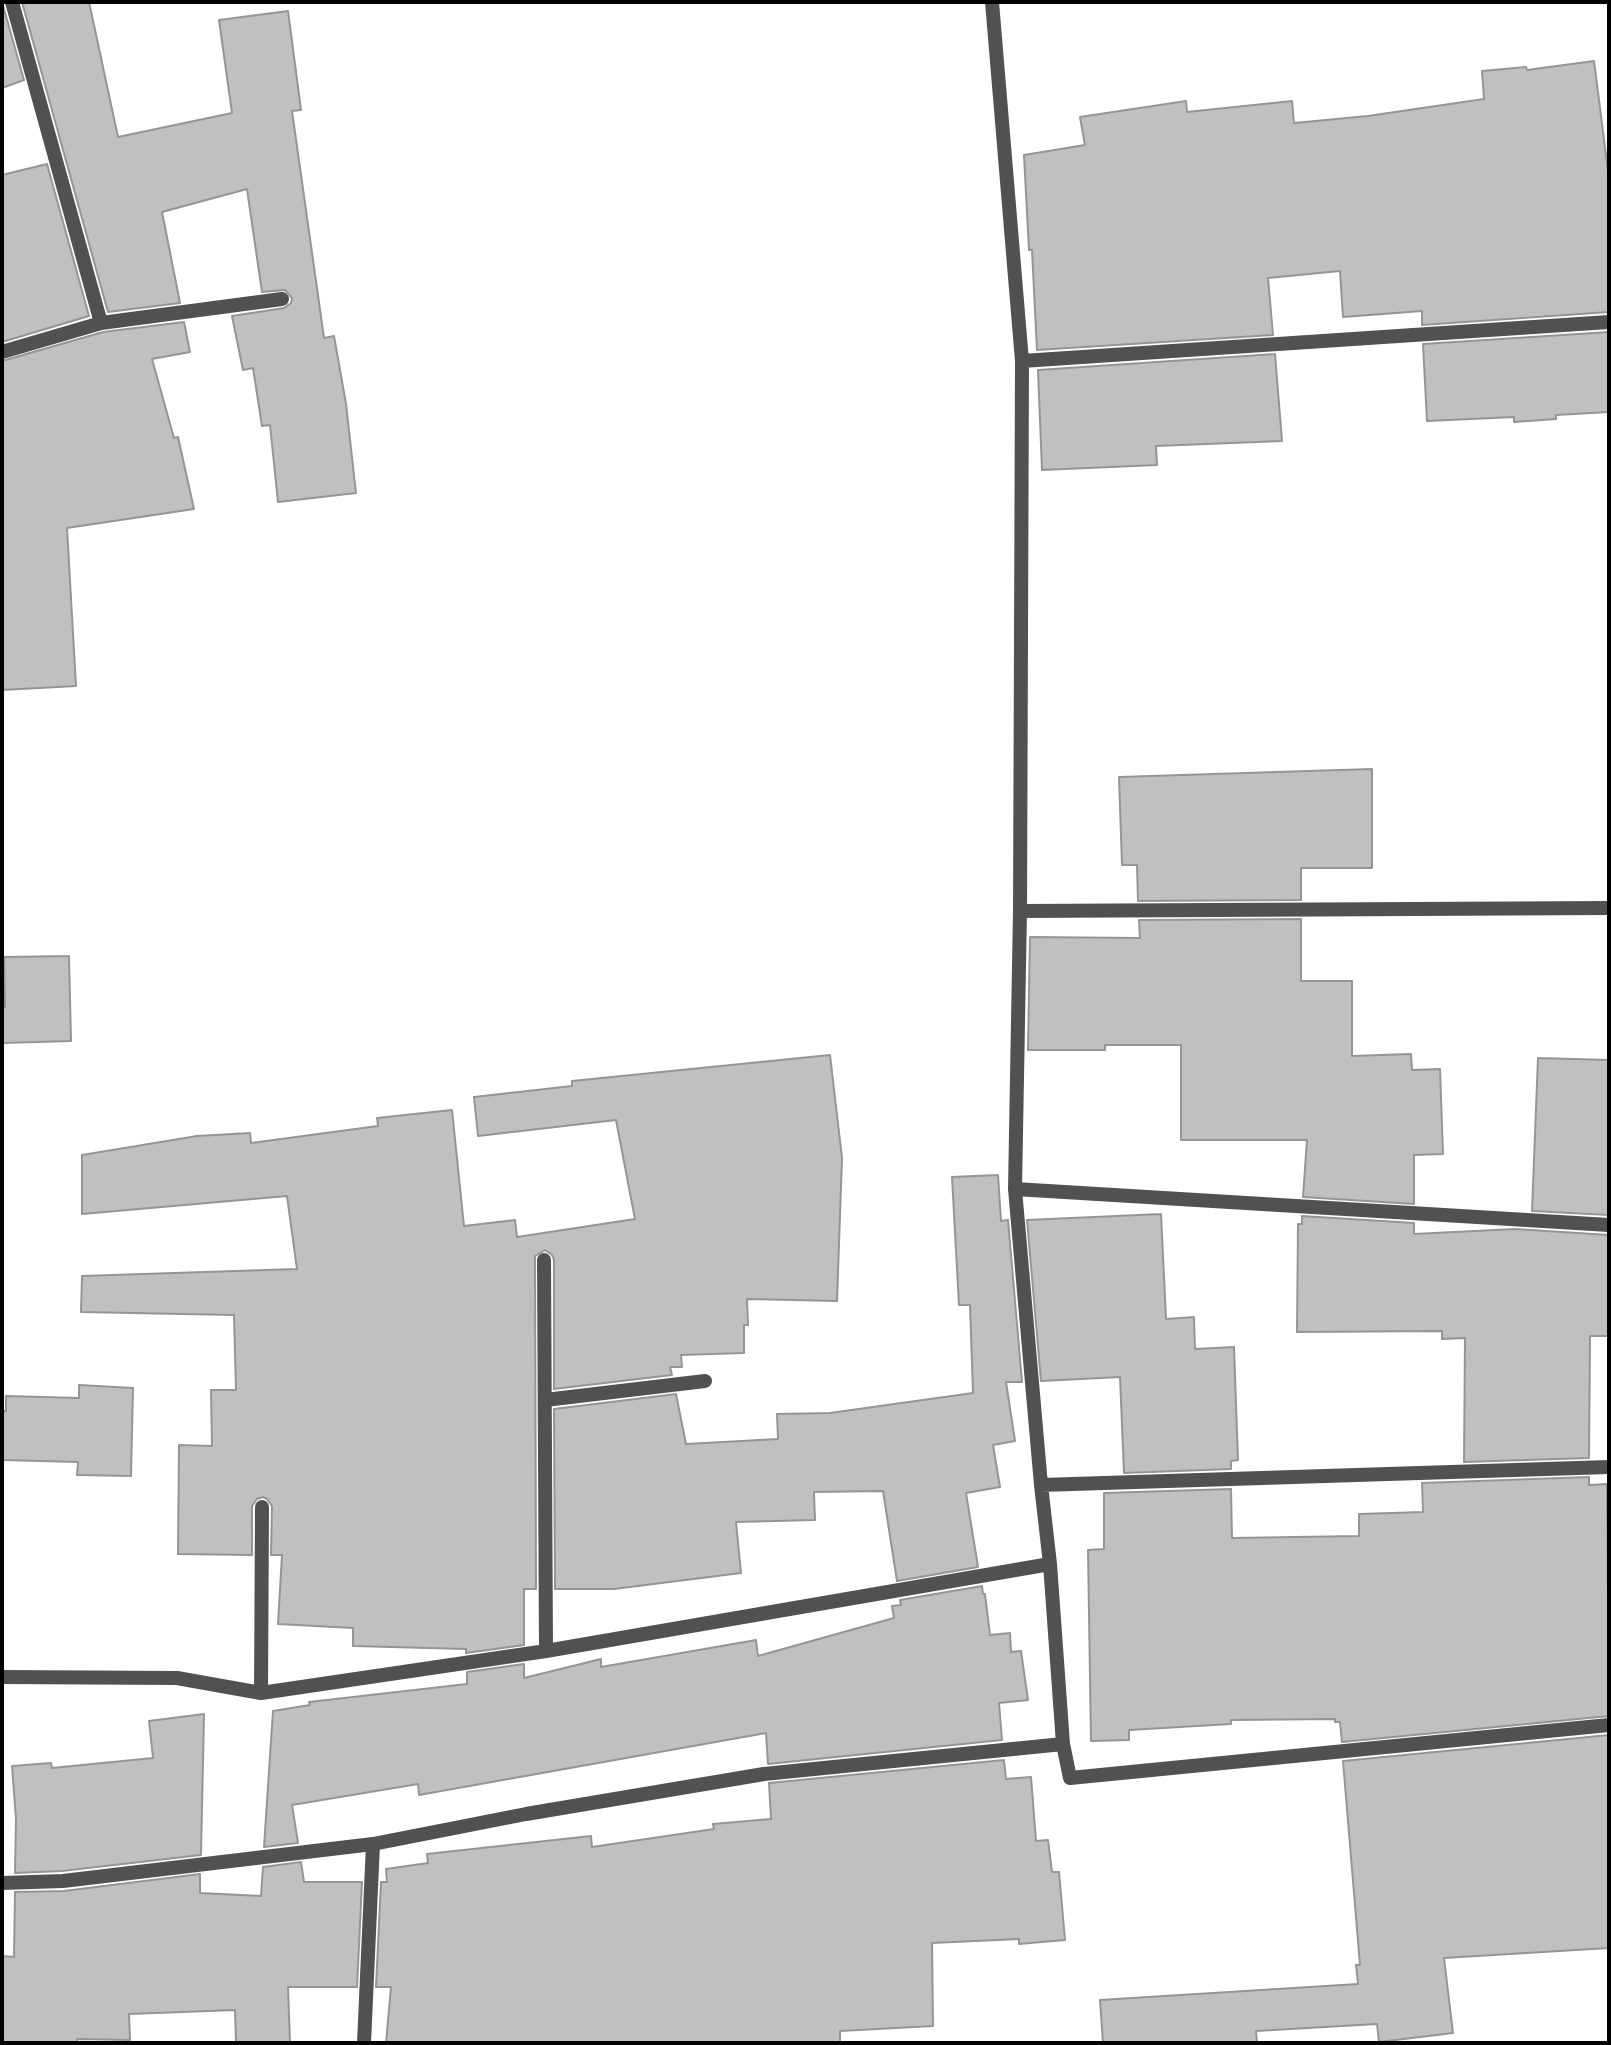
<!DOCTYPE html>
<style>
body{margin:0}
#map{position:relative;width:1611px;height:2045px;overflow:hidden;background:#fff;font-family:"Golos Text",sans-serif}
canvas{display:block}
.frame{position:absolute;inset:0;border:4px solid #000;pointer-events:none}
</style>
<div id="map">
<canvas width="1611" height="2045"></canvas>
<div class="frame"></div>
</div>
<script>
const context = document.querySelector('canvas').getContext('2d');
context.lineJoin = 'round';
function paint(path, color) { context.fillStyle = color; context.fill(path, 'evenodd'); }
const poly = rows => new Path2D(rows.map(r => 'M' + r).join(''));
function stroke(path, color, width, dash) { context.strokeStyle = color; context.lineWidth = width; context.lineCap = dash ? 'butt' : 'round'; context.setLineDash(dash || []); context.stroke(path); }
const building = poly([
 [2,2,24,80,2,88,2,2],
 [22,2,89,2,118,137,232,113,219,20,288,11,301,110,292,111,324,338,334,336,346,404,356,493,278,502,270,425,262,426,253,368,243,370,232,316,284,308,291,303,292,298,285,290,262,292,247,189,162,212,180,303,108,312,22,2],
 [1594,61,1609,179,1609,312,1422,325,1422,311,1343,317,1340,271,1268,278,1273,335,1037,350,1032,250,1029,250,1024,155,1085,145,1080,117,1186,101,1187,112,1292,101,1294,123,1368,116,1484,99,1482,71,1526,67,1527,70,1594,61],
 [47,164,89,316,2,342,2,175,47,164],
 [184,322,190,352,152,359,174,438,178,437,194,509,67,528,76,686,2,690,2,361,103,332,184,322],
 [1609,332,1609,412,1556,415,1556,419,1514,422,1514,417,1427,421,1423,344,1609,332],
 [1275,354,1282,441,1156,446,1157,465,1042,470,1038,370,1275,354],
 [1372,769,1372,868,1301,868,1301,900,1138,901,1137,865,1122,865,1119,777,1372,769],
 [1301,919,1301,981,1352,981,1352,1056,1411,1054,1412,1070,1440,1069,1443,1154,1414,1155,1414,1204,1303,1197,1307,1140,1181,1140,1181,1045,1105,1045,1105,1050,1028,1050,1030,937,1140,938,1139,920,1301,919],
 [69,956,71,1041,2,1043,2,1007,5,1007,4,957,69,956],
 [830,1055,842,1158,837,1301,747,1299,748,1325,744,1325,744,1353,681,1355,682,1367,670,1367,672,1375,554,1389,554,1260,552,1255,545,1250,535,1256,536,1589,524,1589,524,1645,466,1653,466,1649,353,1646,353,1628,278,1624,282,1555,271,1555,272,1506,267,1499,263,1497,257,1499,252,1506,252,1555,178,1554,179,1445,212,1446,211,1390,236,1390,234,1315,81,1312,82,1276,297,1269,287,1196,82,1214,82,1155,197,1136,250,1133,251,1143,378,1126,377,1118,452,1110,464,1226,515,1220,517,1237,635,1219,616,1120,478,1136,474,1097,572,1086,572,1081,830,1055],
 [1538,1058,1609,1060,1609,1215,1532,1211,1538,1058],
 [998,1175,1001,1221,1008,1220,1022,1382,1006,1382,1015,1441,993,1445,1000,1487,966,1493,978,1567,897,1581,883,1491,814,1492,815,1520,736,1522,741,1573,614,1589,555,1589,554,1409,676,1394,686,1444,778,1439,777,1414,830,1413,973,1393,970,1305,959,1305,952,1177,998,1175],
 [1161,1214,1166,1319,1194,1317,1195,1349,1234,1347,1238,1460,1231,1461,1231,1469,1124,1473,1120,1377,1041,1381,1027,1220,1161,1214],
 [1302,1216,1414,1223,1414,1234,1515,1229,1609,1235,1609,1336,1590,1336,1589,1458,1464,1462,1465,1338,1442,1339,1442,1331,1297,1332,1298,1224,1302,1224,1302,1216],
 [79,1385,133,1388,131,1476,77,1475,78,1462,2,1460,2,1411,6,1411,6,1396,79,1398,79,1385],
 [1589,1477,1589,1485,1607,1484,1609,1716,1342,1742,1340,1722,1335,1722,1335,1719,1231,1720,1231,1724,1129,1730,1129,1740,1091,1741,1088,1550,1104,1549,1104,1493,1231,1489,1232,1538,1359,1536,1359,1514,1423,1512,1422,1483,1589,1477],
 [982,1586,983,1594,985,1594,990,1635,1010,1633,1011,1652,1021,1651,1028,1700,999,1703,1002,1740,768,1764,766,1733,419,1795,418,1784,292,1805,298,1843,264,1847,273,1711,310,1705,309,1702,467,1684,467,1672,524,1664,524,1678,601,1659,601,1667,756,1640,758,1656,894,1618,892,1606,901,1605,900,1600,982,1586],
 [204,1714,201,1855,62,1871,15,1873,16,1819,12,1766,51,1763,52,1768,153,1758,149,1721,204,1714],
 [1609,1735,1609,1948,1444,1958,1453,2033,1379,2042,1377,2024,1256,2031,1257,2043,1103,2043,1100,2000,1358,1984,1356,1965,1360,1965,1343,1761,1609,1735],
 [1004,1760,1006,1779,1031,1777,1036,1841,1048,1840,1052,1872,1059,1872,1065,1940,1019,1944,1019,1939,932,1943,933,2026,840,2031,840,2043,386,2043,391,1987,376,1987,381,1882,387,1882,386,1869,428,1863,427,1854,591,1836,592,1847,714,1829,713,1824,771,1819,769,1783,1004,1760],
 [301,1862,304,1882,362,1882,357,1987,288,1987,290,2043,236,2043,235,2010,129,2014,130,2040,77,2039,77,2043,2,2043,2,1956,14,1957,15,1892,64,1891,200,1874,200,1893,261,1896,263,1867,301,1862]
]);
paint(building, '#c0c0c0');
stroke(building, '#959595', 2);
stroke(poly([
 [12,2,101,323],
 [992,2,1022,361,1020,911,1015,1189,1041,1485,1050,1564,1063,1744,1070,1778,1609,1725],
 [2,352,101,323,282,299],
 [1022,361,1609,322],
 [1020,911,1609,908],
 [1015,1189,1609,1225],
 [544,1260,546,1651],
 [545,1400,705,1381],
 [1041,1485,1609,1467],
 [2,1677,177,1678,261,1693,546,1651,1050,1564],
 [261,1693,262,1507],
 [2,1883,63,1881,373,1844,526,1814,764,1774,1063,1744],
 [364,2043,373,1844]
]), '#515151', 14);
</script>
